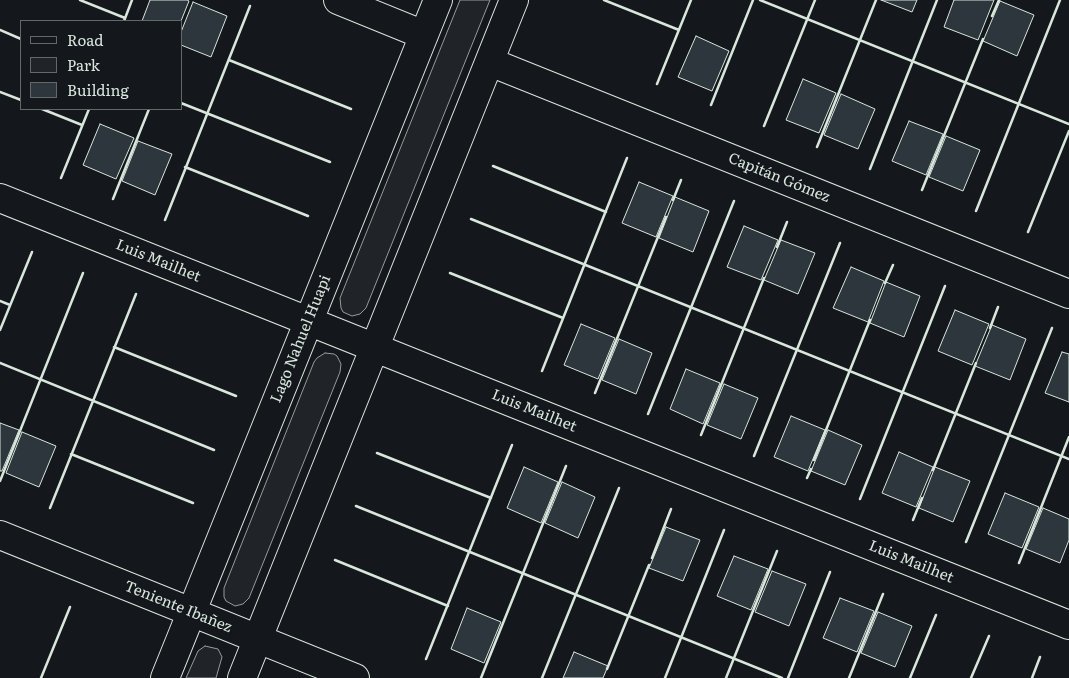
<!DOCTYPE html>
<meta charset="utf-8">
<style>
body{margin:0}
#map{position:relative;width:1069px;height:678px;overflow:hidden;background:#14181c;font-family:Literata,serif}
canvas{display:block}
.legend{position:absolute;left:20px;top:20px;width:162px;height:90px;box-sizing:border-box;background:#14181c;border:1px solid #626a69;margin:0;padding:6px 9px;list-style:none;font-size:15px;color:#d8e6dc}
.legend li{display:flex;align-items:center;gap:10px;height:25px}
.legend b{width:25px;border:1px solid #626a69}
</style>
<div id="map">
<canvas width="1069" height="678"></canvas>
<ul class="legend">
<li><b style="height:6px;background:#14181c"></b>Road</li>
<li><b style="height:14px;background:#202428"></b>Park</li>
<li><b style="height:14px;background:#2c363c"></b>Building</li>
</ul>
</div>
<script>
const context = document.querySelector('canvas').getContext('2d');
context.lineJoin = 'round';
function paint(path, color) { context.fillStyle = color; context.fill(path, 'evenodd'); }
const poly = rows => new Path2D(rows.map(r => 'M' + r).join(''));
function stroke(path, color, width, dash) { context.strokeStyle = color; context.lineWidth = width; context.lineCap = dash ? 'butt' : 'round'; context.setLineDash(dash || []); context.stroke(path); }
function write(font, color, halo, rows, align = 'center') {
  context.font = font + ' Literata,serif'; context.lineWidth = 4; context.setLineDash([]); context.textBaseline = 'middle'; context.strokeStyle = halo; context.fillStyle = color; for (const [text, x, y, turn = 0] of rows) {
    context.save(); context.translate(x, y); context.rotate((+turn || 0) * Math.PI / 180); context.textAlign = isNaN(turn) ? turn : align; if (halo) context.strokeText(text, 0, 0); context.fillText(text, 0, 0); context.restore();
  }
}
const green = poly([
 [460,0,490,0,366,308,360,314,352,316,343,312,341,308,340,298,460,0],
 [325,353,334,354,337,356,341,364,340,372,249,598,243,604,235,606,226,601,224,597,224,588,314,362,317,358,325,353],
 [205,646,218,649,222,657,216,678,186,678,198,651,205,646]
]);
paint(green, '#202428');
stroke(green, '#939e99', 1);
const building = poly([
 [150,0,187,0,189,1,181,21,142,21,150,0],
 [881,0,917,0,912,12,881,0],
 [954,0,994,0,978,40,944,27,954,0],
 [1000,1,1034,15,1017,56,983,41,1000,1],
 [193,2,227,16,211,57,181,45,181,32,193,2],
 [696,36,729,51,712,91,678,77,696,36],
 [803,79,836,93,819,133,786,120,803,79],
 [841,94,875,109,858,149,824,135,841,94],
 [909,121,943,134,926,175,892,161,909,121],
 [100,124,134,138,116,179,83,165,100,124],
 [946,136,980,150,963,191,929,177,946,136],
 [138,141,172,154,155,195,122,181,138,141],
 [639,182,673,196,656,237,622,223,639,182],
 [675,197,709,211,693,252,659,238,675,197],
 [744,226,778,240,761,280,727,267,744,226],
 [781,240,815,253,798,294,764,280,781,240],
 [851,267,884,281,868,322,833,308,851,267],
 [886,282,920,296,904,337,870,323,886,282],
 [955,310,989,324,972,365,938,351,955,310],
 [581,324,615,338,598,379,564,365,581,324],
 [992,325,1026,339,1010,380,975,366,992,325],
 [619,339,652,353,636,394,602,380,619,339],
 [1062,352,1069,354,1069,402,1045,393,1062,352],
 [686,369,720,383,703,424,670,409,686,369],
 [724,384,758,398,741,439,707,425,724,384],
 [791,416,825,430,808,471,774,457,791,416],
 [0,423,19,430,2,471,0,471,0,423],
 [828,430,862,445,845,485,811,471,828,430],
 [22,432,56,446,39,487,6,473,22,432],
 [899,452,933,467,916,507,882,493,899,452],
 [524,467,558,482,541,523,507,508,524,467],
 [935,467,970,481,953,522,919,508,935,467],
 [562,482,595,497,578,538,545,523,562,482],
 [1005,493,1039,507,1022,548,988,534,1005,493],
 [1043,508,1069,519,1069,540,1060,563,1026,549,1043,508],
 [666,527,700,540,683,581,649,568,666,527],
 [734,556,768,569,751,610,717,596,734,556],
 [772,571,806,584,789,626,755,612,772,571],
 [840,598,874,611,857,652,823,638,840,598],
 [467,608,501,622,484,663,451,649,467,608],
 [878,612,912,626,895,667,861,653,878,612],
 [574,652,608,666,603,678,563,678,574,652]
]);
paint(building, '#2c363c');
stroke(building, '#d8e6dc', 1);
const street = poly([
 [338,0,424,35],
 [490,62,1069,294],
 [0,198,1069,625],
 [165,678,438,0],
 [242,678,514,0]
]);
const secondary = poly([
 [0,535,355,678]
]);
stroke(street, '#d8e6dc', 30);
stroke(secondary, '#d8e6dc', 30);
stroke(street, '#14181c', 28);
stroke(secondary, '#14181c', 28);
stroke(poly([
 [80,0,125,18],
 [604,0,679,30],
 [760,0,1069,124],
 [992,16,999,0],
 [124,21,132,0],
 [0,30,21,39],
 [229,60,351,109],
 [657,84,691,0],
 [0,92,21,100],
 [181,103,330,162],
 [711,105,753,0],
 [42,109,82,125],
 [764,126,815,0],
 [817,147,876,0],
 [493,166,606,212],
 [185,167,308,216],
 [870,169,937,0],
 [61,178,89,109],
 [922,190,983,39],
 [113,199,149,109],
 [673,200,681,180],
 [976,211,1060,0],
 [471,219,1069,459],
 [165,220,250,6],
 [1028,232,1069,131],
 [777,247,787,222],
 [450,273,563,318],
 [885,283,893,265],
 [0,301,10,305],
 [990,328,998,307],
 [0,330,32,252],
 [114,347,236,396],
 [0,363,214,450],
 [542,371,627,158],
 [595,393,666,217],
 [648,414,734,201],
 [701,435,764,278],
 [377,453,491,498],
 [71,454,193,503],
 [754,456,840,243],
 [814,460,870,320],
 [933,470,976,363],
 [807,478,811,469],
 [0,481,83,273],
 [860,499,945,286],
 [356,506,782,678],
 [50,508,136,294],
 [913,520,922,498],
 [966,542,1052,328],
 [652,558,671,509],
 [335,560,448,606],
 [1019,563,1069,437],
 [426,659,512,445],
 [607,669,649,565],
 [41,678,70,607],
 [481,678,566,466],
 [542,678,619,488],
 [665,678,724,530],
 [726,678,777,551],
 [788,678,830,572],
 [849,678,883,594],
 [910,678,936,615],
 [971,678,989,636],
 [1032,678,1040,657]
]), '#d8e6dc', 2.5);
write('15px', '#d8e6dc', '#14181c', [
 ["Capitán Gómez",779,178,22],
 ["Luis Mailhet",158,261,22],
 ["Lago Nahuel Huapi",301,339,-68],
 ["Luis Mailhet",534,411,22],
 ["Luis Mailhet",911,562,22],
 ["Teniente Ibañez",178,607,22]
]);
</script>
